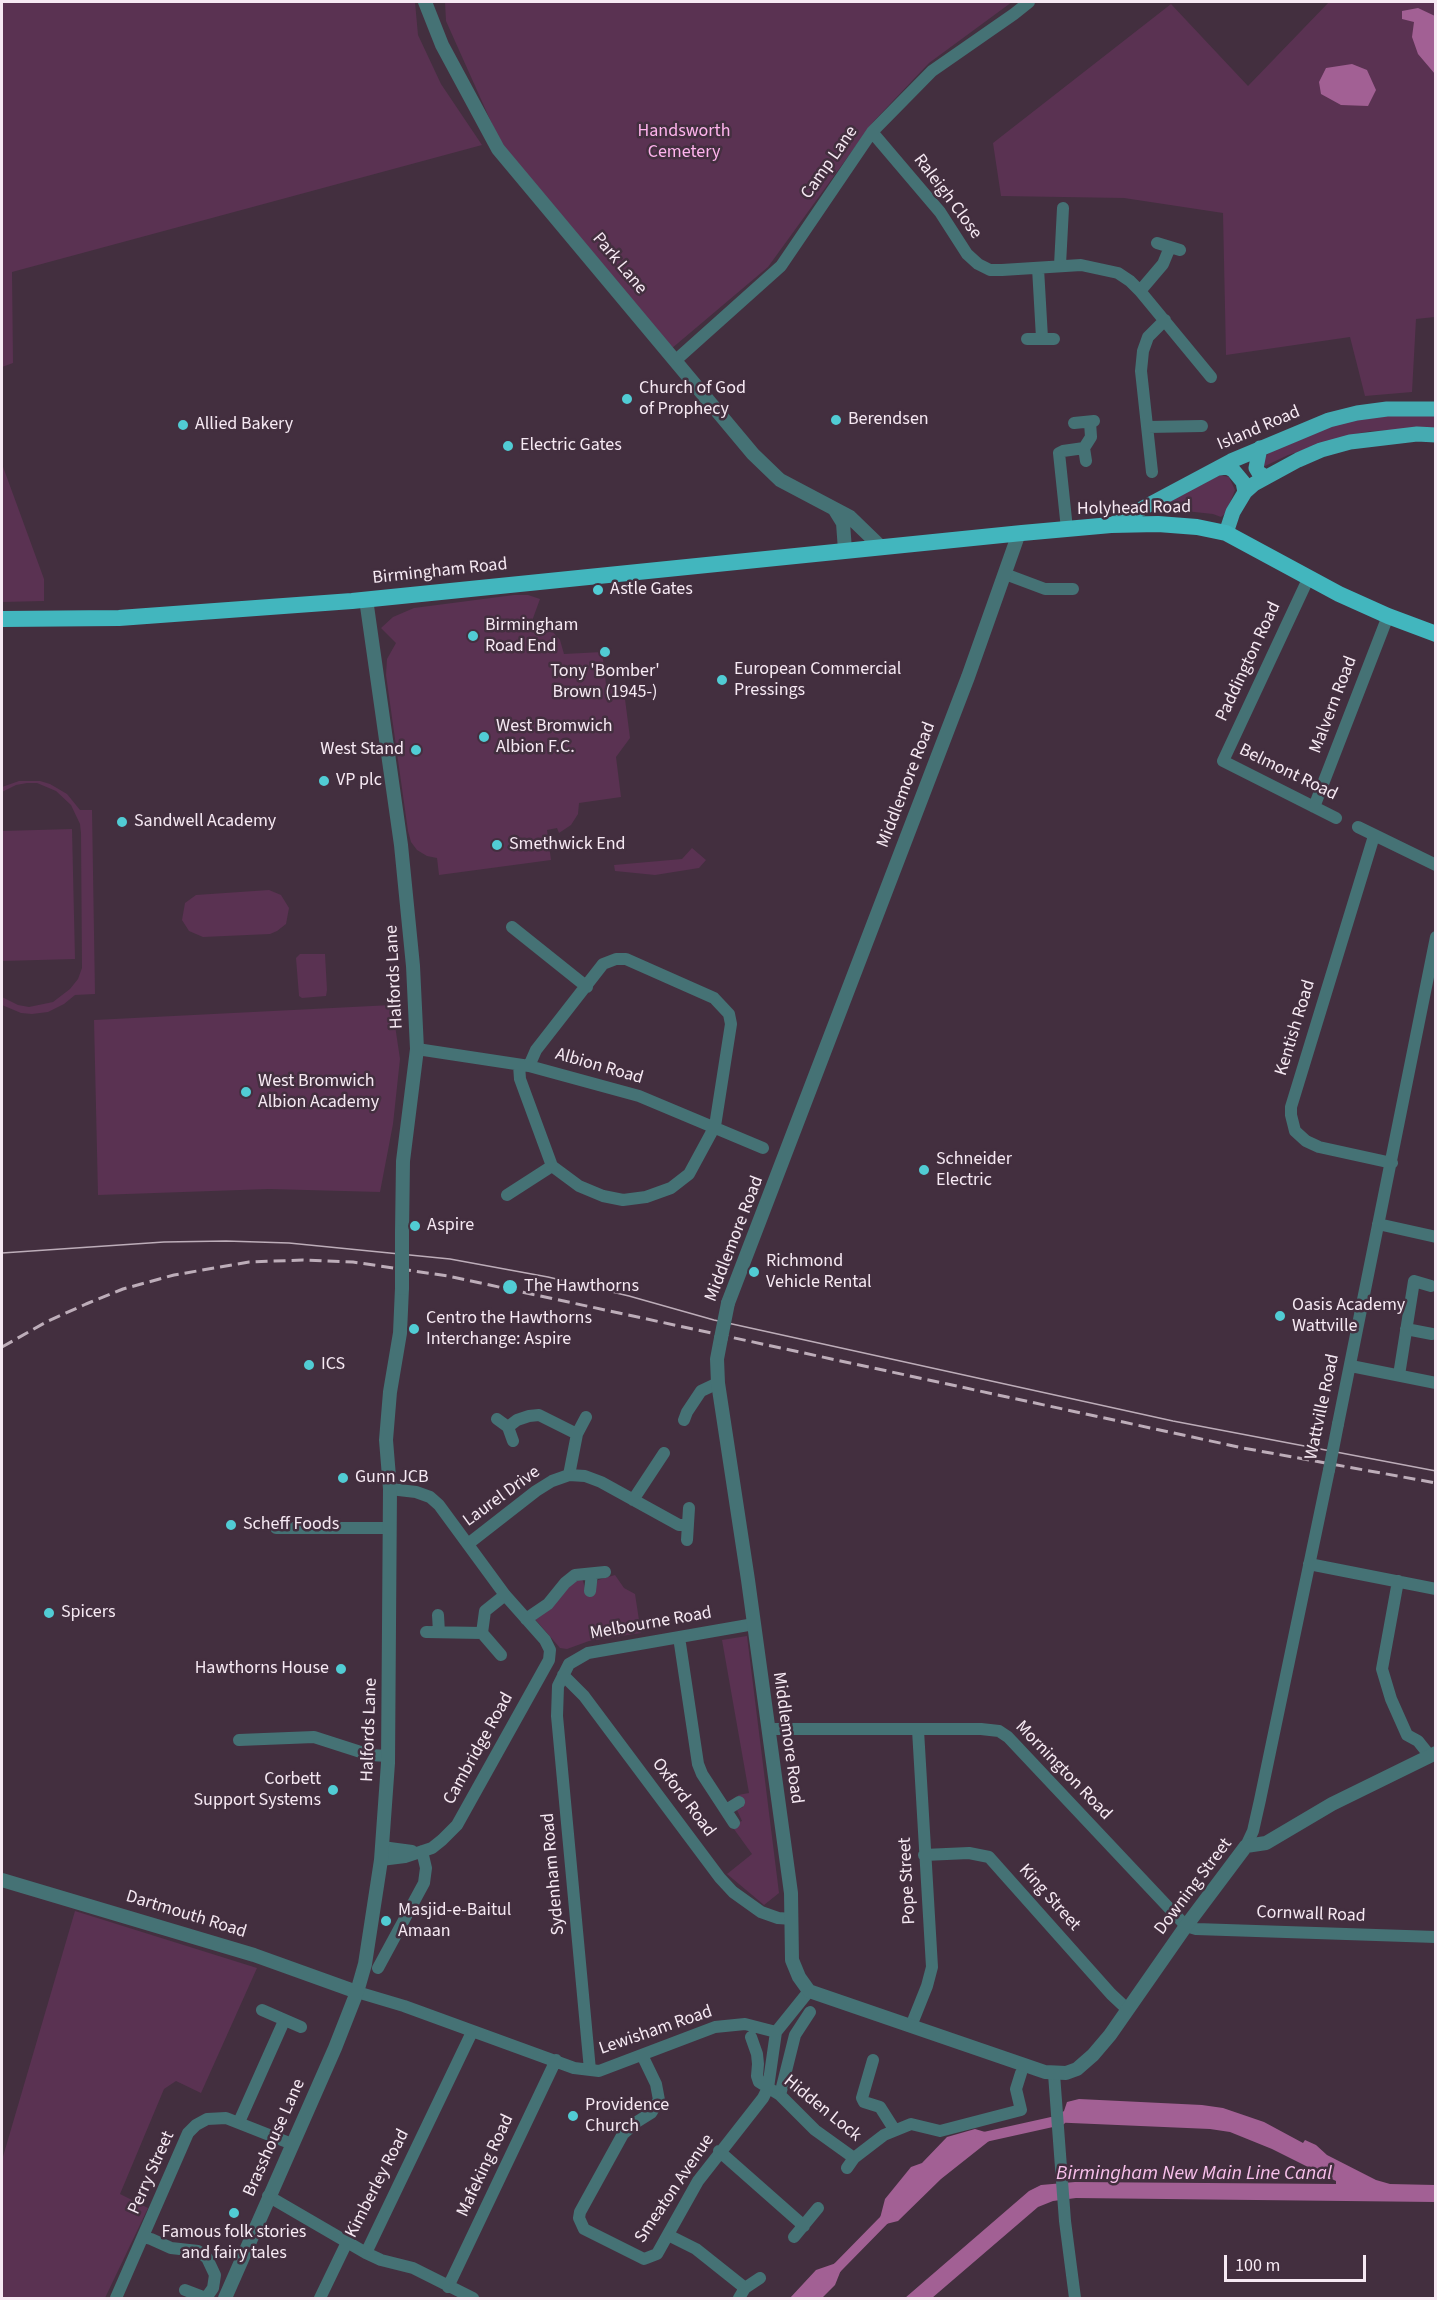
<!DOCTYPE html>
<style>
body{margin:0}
#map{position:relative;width:1437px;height:2300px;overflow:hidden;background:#432f3f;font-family:"Source Sans 3",sans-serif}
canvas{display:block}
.frame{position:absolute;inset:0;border:3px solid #f6e9f3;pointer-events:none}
.scale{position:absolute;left:1224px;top:2255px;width:142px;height:27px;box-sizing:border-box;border:3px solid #f6e9f3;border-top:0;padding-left:8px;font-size:18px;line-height:21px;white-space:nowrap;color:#f6e9f3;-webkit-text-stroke:4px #432f3f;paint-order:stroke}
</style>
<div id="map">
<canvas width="1437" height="2300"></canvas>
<div class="frame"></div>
<div class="scale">100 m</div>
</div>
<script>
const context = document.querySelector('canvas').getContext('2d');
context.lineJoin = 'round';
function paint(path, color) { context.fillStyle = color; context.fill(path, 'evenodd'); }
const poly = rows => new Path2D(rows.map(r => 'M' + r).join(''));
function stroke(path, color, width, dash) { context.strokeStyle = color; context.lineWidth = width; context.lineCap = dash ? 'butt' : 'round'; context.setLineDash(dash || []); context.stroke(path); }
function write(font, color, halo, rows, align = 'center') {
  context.font = font + ' "Source Sans 3",sans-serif'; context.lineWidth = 5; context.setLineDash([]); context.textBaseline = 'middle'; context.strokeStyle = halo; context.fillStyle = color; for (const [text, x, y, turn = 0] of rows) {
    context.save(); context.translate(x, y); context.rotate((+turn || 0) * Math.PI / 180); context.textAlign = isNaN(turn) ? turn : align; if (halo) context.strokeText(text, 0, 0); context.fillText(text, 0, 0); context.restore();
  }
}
paint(poly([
 [2,2,415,2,418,35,441,84,482,145,12,272,13,363,2,367],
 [445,2,1012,2,929,63,873,122,768,267,671,349,501,144,446,21],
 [1329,2,1435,2,1435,317,1416,319,1412,392,1365,396,1350,337,1226,355,1223,213,1124,198,1001,196,993,143,1171,4,1248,86],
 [1386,413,1435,413,1435,429,1371,431,1355,434,1288,455,1263,467,1263,458,1280,444,1334,422],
 [2,464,44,579,44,601,2,602],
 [1219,475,1229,477,1235,490,1226,513,1221,517,1213,514,1157,508],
 [514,595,528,595,540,599,532,621,552,631,560,640,564,654,602,652,606,684,625,699,630,738,616,757,621,797,579,803,578,814,571,825,559,833,557,828,547,830,551,860,439,875,437,858,427,856,417,850,411,842,408,831,386,675,387,659,396,643,381,628,393,617,414,608],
 [19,781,40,781,50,784,67,794,80,810,92,810,95,994,75,995,64,1004,48,1012,32,1014,21,1013,2,1005,2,997,18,1005,29,1007,53,1002,70,989,78,979,82,968,81,833,80,824,71,805,56,791,37,783,27,783,16,785,2,792,2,787],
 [72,829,75,959,2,961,2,831],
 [692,848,706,860,699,868,655,875,615,871,614,865,682,859],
 [269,890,281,895,289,908,286,924,277,931,270,934,203,937,189,931,182,920,185,903,196,895],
 [300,954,325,954,327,990,326,996,302,998,299,996,296,958],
 [392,1005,400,1059,393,1124,380,1192,269,1189,98,1195,94,1020],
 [615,1575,624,1588,635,1594,641,1633,589,1641,567,1649,560,1648,535,1619,564,1587,582,1578,586,1591,593,1592,598,1580],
 [747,1636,779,1893,764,1905,727,1874,752,1854,731,1825,742,1821,737,1810,743,1807,738,1795,749,1793,722,1640],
 [75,1911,257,1968,201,2093,176,2081,164,2089,120,2194,148,2208,105,2298,2,2298,2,2160]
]), '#5a3252');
paint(poly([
 [1418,8,1435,16,1435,74,1418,54,1412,37,1414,22,1402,19,1402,11],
 [1352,64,1367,70,1376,90,1368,106,1341,105,1321,94,1319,82,1326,68],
 [1079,2099,1202,2105,1223,2108,1264,2122,1303,2143,1305,2140,1316,2145,1327,2155,1376,2180,1390,2184,1435,2185,1435,2202,1076,2198,1053,2201,1038,2207,932,2298,905,2298,1029,2191,1041,2185,1075,2182,1336,2184,1336,2181,1272,2149,1230,2132,1210,2129,1048,2122,1064,2111,1067,2102],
 [975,2129,992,2134,989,2141,941,2179,898,2221,878,2226,885,2199,911,2167,922,2163,947,2137],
 [845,2260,835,2285,822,2298,790,2298,816,2270]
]), '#a26094');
stroke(poly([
 [980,2138,1061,2120],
 [836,2269,888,2216]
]), '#a26094', 10);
stroke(poly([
 [872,132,940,212,967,254,978,264,990,270,1002,270,1081,265,1118,273,1130,281,1140,291,1211,377],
 [1157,243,1180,250],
 [1060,265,1063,208],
 [1038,268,1042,338],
 [1140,291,1163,264,1170,247],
 [1027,339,1054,339],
 [676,360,781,266,872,132,932,71,1014,14,1029,2],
 [1074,423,1094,421],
 [1148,427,1202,426],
 [1086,461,1084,448,1091,437,1090,422],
 [1152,472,1141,371,1143,351,1148,337,1165,320],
 [1067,529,1059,453,1063,451,1084,448],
 [1005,574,1045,589,1073,589],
 [1309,577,1223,761,1336,818],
 [1314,807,1388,616],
 [1358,827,1436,865],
 [1374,836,1291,1107,1291,1115,1295,1131,1306,1141,1319,1147,1392,1163],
 [512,927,587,987],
 [417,1049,529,1066,639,1096,763,1148],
 [519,1065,520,1079,552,1166,579,1186,603,1196,623,1200,646,1197,671,1188,689,1174,715,1126,731,1024,729,1014,714,998,626,959,616,959,603,964,536,1050,529,1066],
 [507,1195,552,1166],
 [1378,1224,1436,1237],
 [1406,1329,1432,1334],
 [1351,1366,1436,1383],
 [1399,1375,1414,1281,1431,1286],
 [497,1419,508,1427,513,1441],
 [684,1420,687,1412,701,1391,718,1383],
 [1338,1424,1436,937],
 [508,1427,517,1420,529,1416,539,1415,577,1434],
 [569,1475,577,1434,586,1417],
 [633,1500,664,1453],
 [276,1528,389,1528],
 [687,1540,689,1508],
 [468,1544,536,1491,552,1481,569,1475,585,1476,601,1482,679,1525,688,1525],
 [1309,1564,1436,1589],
 [1398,1581,1382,1669,1391,1699,1407,1735,1418,1741,1430,1756],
 [590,1591,592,1574],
 [438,1615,439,1632],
 [526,1619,548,1604,565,1583,575,1575,605,1572],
 [426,1632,482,1633],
 [679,1637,698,1764,702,1774,734,1823],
 [501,1655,482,1633,485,1611,505,1595],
 [563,1675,584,1696,720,1878,733,1892,761,1912,778,1918,792,1919],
 [768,1729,981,1729,999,1731,1008,1737,1186,1926,1196,1929,1436,1937],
 [239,1740,314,1737,370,1755,388,1756],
 [726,1810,739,1802],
 [1246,1846,1253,1831,1260,1800,1329,1470],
 [382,1847,412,1851],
 [924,1855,969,1853,989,1857,1111,1994,1127,2009],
 [381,1860,405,1857,432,1848,442,1840,457,1825,549,1660,550,1650,545,1640,505,1595,439,1505,430,1497,416,1492,390,1489],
 [378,1968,424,1883,426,1868,422,1851],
 [357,1992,404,2006,574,2068,599,2071,715,2027,745,2024,776,2032,809,1991],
 [262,2010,301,2027],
 [911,2026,927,1986,932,1967,918,1730],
 [751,2037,757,2054,758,2064,757,2076,759,2082,780,2095,815,2130,854,2158,884,2135,911,2124,940,2131,1021,2110,1016,2089,1021,2073],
 [642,2055,656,2084,659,2100,651,2113,635,2123,623,2134,580,2212,579,2218,584,2229,644,2259,657,2254,698,2181,763,2098,768,2088,776,2032],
 [873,2060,862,2098,864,2102,880,2107,894,2129],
 [590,2070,557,1716,558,1686,569,1664,588,1653,754,1624],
 [1054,2074,1065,2221,1075,2298],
 [780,2095,795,2035,810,2012],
 [239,2122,284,2021],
 [719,2151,804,2226],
 [847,2168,854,2158],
 [268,2196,366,2253,381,2260,413,2268,473,2298],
 [668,2235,696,2249,745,2288],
 [143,2237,151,2239,171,2248,198,2251,207,2258,215,2275,213,2288,206,2298],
 [794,2237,818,2208],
 [366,2253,472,2032],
 [448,2287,556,2060],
 [185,2290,206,2298],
 [116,2298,188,2133,196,2125,207,2119,226,2118,292,2144],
 [320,2298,348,2240],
 [739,2298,745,2288,760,2278]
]), '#457275', 12);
stroke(poly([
 [425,2,442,45,498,149,753,454,780,480,850,517,881,547],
 [835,510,843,523,845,550],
 [366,599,401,845,413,966,417,1049,403,1161,402,1232],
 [728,1303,968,677,1019,533],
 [721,1338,717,1359,718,1383,748,1580,791,1893,792,1960,799,1977,809,1991,1045,2072,1066,2073,1077,2069,1093,2055,1110,2035,1186,1926,1246,1846,1266,1843,1332,1804,1436,1753],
 [2,1880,254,1955,357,1992],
 [225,2298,335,2048,357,1992,365,1964,381,1860,388,1763,390,1489,386,1440,390,1392,400,1333,402,1288]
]), '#457275', 14);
stroke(poly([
 [1260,448,1256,468,1259,473,1266,477],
 [1219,468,1227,467,1233,470,1243,482,1245,492],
 [1111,525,1231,461,1329,420,1357,413,1387,409,1436,409],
 [1226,533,1233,512,1245,492,1254,484,1298,460,1321,450,1350,442,1417,434,1436,435]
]), '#45abb2', 15);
stroke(poly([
 [2,619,119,618,352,601,1022,533,1111,525,1158,524,1197,527,1226,533,1339,594,1388,616,1436,634]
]), '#42b6be', 16);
stroke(poly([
 [2,1253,164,1242,226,1241,289,1243,450,1259,548,1277,629,1296,714,1320,1173,1421,1436,1471]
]), '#bdadb9', 1.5);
stroke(poly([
 [2,1347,48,1321,86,1304,123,1289,174,1275,249,1262,303,1260,353,1262,448,1276,1243,1448,1436,1483]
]), '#bdadb9', 3, [12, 6]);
stroke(poly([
 [1329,1470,1338,1424]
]), '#457275', 12);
stroke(poly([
 [402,1288,402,1232],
 [721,1338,728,1303]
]), '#457275', 14);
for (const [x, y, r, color] of [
 [627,399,6,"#51ccd4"],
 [836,420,6,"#51ccd4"],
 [183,425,6,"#51ccd4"],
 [508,446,6,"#51ccd4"],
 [598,590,6,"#51ccd4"],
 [473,636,6,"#51ccd4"],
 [605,652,6,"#51ccd4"],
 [722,680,6,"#51ccd4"],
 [484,737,6,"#51ccd4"],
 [416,750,6,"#51ccd4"],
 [324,781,6,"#51ccd4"],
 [122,822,6,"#51ccd4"],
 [497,845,6,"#51ccd4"],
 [246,1092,6,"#51ccd4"],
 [924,1170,6,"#51ccd4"],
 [415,1226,6,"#51ccd4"],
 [754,1272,6,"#51ccd4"],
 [510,1287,8,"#51ccd4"],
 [1280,1316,6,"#51ccd4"],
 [414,1329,6,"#51ccd4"],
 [309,1365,6,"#51ccd4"],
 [343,1478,6,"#51ccd4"],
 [231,1525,6,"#51ccd4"],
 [49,1613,6,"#51ccd4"],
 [341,1669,6,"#51ccd4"],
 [333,1790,6,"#51ccd4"],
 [386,1921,6,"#51ccd4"],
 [573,2116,6,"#51ccd4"],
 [234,2213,6,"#51ccd4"]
]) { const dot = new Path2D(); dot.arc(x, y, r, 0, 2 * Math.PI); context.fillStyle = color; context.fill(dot); stroke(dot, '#432f3f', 2); }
write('18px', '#feb4ed', '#432f3f', [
 ["Handsworth",684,132],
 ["Cemetery",684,153]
]);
write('18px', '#f6e9f3', '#432f3f', [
 ["Camp Lane",830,163,-55],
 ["Raleigh Close",947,197,53],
 ["Park Lane",619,264,50],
 ["Island Road",1259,429,-23],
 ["Holyhead Road",1134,509,-1],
 ["Birmingham Road",440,572,-6],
 ["Paddington Road",1249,662,-65],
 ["Malvern Road",1334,705,-69],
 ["Belmont Road",1288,773,26],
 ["Middlemore Road",907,785,-69],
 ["Halfords Lane",395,977,-93],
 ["Kentish Road",1296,1028,-73],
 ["Albion Road",599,1067,16],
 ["Middlemore Road",735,1239,-69],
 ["Wattville Road",1323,1407,-78],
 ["Laurel Drive",502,1497,-36],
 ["Melbourne Road",651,1624,-10],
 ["Halfords Lane",370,1730,-88],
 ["Middlemore Road",787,1738,82],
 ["Cambridge Road",479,1749,-61],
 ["Mornington Road",1063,1771,46],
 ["Oxford Road",683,1798,53],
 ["Sydenham Road",554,1874,-95],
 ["Pope Street",908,1881,-93],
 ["Downing Street",1194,1887,-53],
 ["King Street",1049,1898,48],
 ["Dartmouth Road",186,1915,17],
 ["Cornwall Road",1311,1915,2],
 ["Lewisham Road",656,2031,-19],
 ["Hidden Lock",822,2109,39],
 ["Brasshouse Lane",275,2138,-66],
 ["Mafeking Road",486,2166,-65],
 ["Perry Street",152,2173,-66],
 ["Kimberley Road",378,2184,-63],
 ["Smeaton Avenue",675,2189,-56]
]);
write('18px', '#f6e9f3', '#432f3f', [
 ["Church of God",639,389],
 ["of Prophecy",639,410],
 ["Berendsen",848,420],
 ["Allied Bakery",195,425],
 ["Electric Gates",520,446],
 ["Astle Gates",610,590],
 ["Birmingham",485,626],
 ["Road End",485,647],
 ["European Commercial",734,670],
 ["Pressings",734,691],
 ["Tony 'Bomber'",605,672,"center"],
 ["Brown (1945-)",605,693,"center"],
 ["West Bromwich",496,727],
 ["Albion F.C.",496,748],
 ["West Stand",404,750,"right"],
 ["VP plc",336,781],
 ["Sandwell Academy",134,822],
 ["Smethwick End",509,845],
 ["West Bromwich",258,1082],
 ["Albion Academy",258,1103],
 ["Schneider",936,1160],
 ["Electric",936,1181],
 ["Aspire",427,1226],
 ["Richmond",766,1262],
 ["Vehicle Rental",766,1283],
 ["The Hawthorns",524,1287],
 ["Oasis Academy",1292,1306],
 ["Wattville",1292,1327],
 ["Centro the Hawthorns",426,1319],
 ["Interchange: Aspire",426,1340],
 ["ICS",321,1365],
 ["Gunn JCB",355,1478],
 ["Scheff Foods",243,1525],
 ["Spicers",61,1613],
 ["Hawthorns House",329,1669,"right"],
 ["Corbett",321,1780,"right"],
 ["Support Systems",321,1801,"right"],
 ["Masjid-e-Baitul",398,1911],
 ["Amaan",398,1932],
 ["Providence",585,2106],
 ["Church",585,2127],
 ["Famous folk stories",234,2233,"center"],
 ["and fairy tales",234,2254,"center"]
], 'left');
write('italic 20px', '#f8c0eb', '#432f3f', [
 ["Birmingham New Main Line Canal",1194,2175]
]);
</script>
